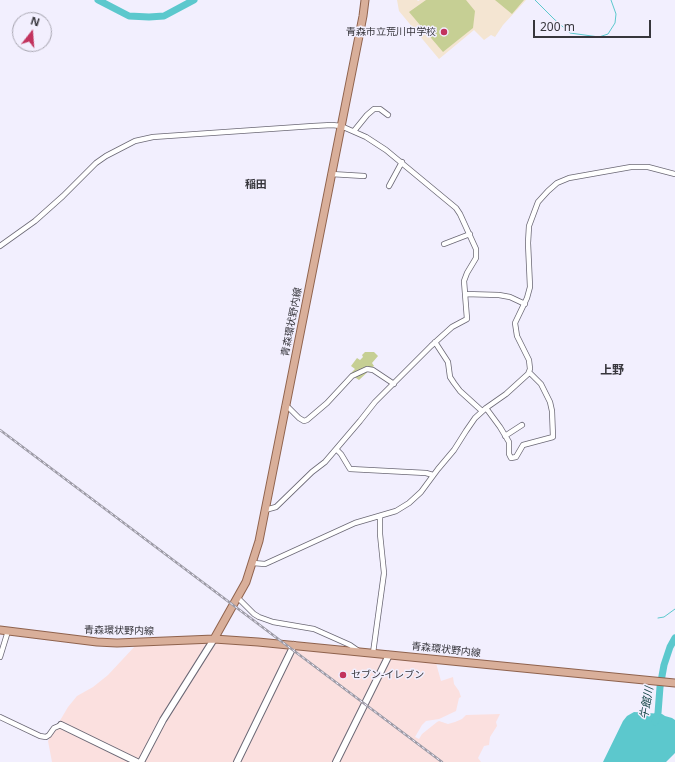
<!DOCTYPE html>
<meta charset="utf-8">
<style>
body{margin:0}
#map{position:relative;width:675px;height:762px;overflow:hidden;background:#f2effe;font-family:"Noto Sans",sans-serif}
canvas{display:block}
.north{position:absolute;left:12px;top:12px;width:40px;height:40px;box-sizing:border-box;background:#f2effe;border:1px solid #a7a5b0;border-radius:50%;rotate:17deg;font-size:11px;font-weight:700;line-height:16px;text-align:center;color:#37363c}
.north::after{content:'';display:block;margin:auto;width:14px;height:18px;background:#c2335e;clip-path:polygon(50% 0,100% 100%,50% 72%,0 100%)}
.scale{position:absolute;left:533px;top:20px;width:118px;height:18px;box-sizing:border-box;border:2px solid #37363c;border-top:0;padding-left:5px;font-size:12px;line-height:14px;white-space:nowrap;color:#37363c;-webkit-text-stroke:3px #f2effe;paint-order:stroke}
</style>
<div id="map">
<canvas width="675" height="762"></canvas>
<div class="north">N</div>
<div class="scale">200 m</div>
</div>
<script>
const context = document.querySelector('canvas').getContext('2d');
context.lineJoin = 'round';
function paint(path, color) { context.fillStyle = color; context.fill(path, 'evenodd'); }
const poly = rows => new Path2D(rows.map(r => 'M' + r).join(''));
function stroke(path, color, width, dash) { context.strokeStyle = color; context.lineWidth = width; context.lineCap = dash ? 'butt' : 'round'; context.setLineDash(dash || []); context.stroke(path); }
function write(font, color, halo, rows, align = 'center') {
  context.font = font + ' "Noto Sans","Noto Sans JP",sans-serif'; context.lineWidth = 3; context.setLineDash([]); context.textBaseline = 'middle'; context.strokeStyle = halo; context.fillStyle = color; for (const [text, x, y, turn = 0] of rows) {
    context.save(); context.translate(x, y); context.rotate((+turn || 0) * Math.PI / 180); context.textAlign = isNaN(turn) ? turn : align; if (halo) context.strokeText(text, 0, 0); context.fillText(text, 0, 0); context.restore();
  }
}
paint(poly([
 [221,642,436,663,441,681,453,677,454,684,459,691,461,697,459,698,456,711,439,719,426,721,422,725,415,737,419,739,422,734,437,722,439,721,448,724,455,722,462,719,466,715,500,714,496,722,497,726,490,737,489,745,484,746,478,758,481,762,52,762,48,741,68,707,77,696,93,687,108,675,136,645]
]), '#fbe0df');
paint(poly([
 [397,0,417,0,418,1,420,0,526,0,503,25,495,37,491,35,484,40,474,30,439,59,399,11]
]), '#f4e5d2');
paint(poly([
 [426,0,466,0,475,11,473,28,443,52,409,12],
 [495,0,524,0,512,14],
 [365,352,374,352,378,356,372,363,374,366,359,380,350,374,355,369,351,366,357,358,360,360,363,357,362,355]
]), '#c6cf94');
paint(poly([
 [634,712,662,714,665,716,672,718,675,720,675,753,666,762,603,762,623,721,627,716]
]), '#5cc8cd');
stroke(poly([
 [535,0,554,19,570,33,599,37,608,34,615,23,616,14,611,0],
 [658,618,664,617,675,609]
]), '#5cc8cd', 1);
stroke(poly([
 [98,0,129,16,149,17,164,16,194,0],
 [655,722,658,713,660,687,664,665,670,647,675,638]
]), '#5cc8cd', 7);
const minor = poly([
 [354,131,367,115,374,109,380,109,388,115],
 [331,174,364,176],
 [389,186,402,162],
 [444,244,470,234],
 [0,246,35,221,63,196,96,163,106,156,135,141,153,137,313,126,332,125,341,126,366,137,386,150,456,208,460,214,476,249,476,258,467,273,464,281,467,319,452,327,431,346,375,402,360,421,325,462,312,472,276,507,265,510],
 [465,294,499,295,510,297,525,304],
 [435,342,448,362,450,377,454,383,460,391,482,411],
 [285,406,289,408,299,418,304,421,307,420,327,403,352,376,367,369,373,370,394,384],
 [486,408,500,427,509,442,509,454,511,458,516,457,523,445,553,437,552,411,550,402,541,384,529,372],
 [505,436,522,425],
 [336,449,341,454,350,469,426,473,433,475],
 [253,563,265,564,355,523,396,511,409,503,421,492,438,469,454,450,466,431,475,418,486,408,506,394,528,374,530,369,529,360,517,336,515,323,527,298,530,287,528,243,529,226,538,202,548,191,557,183,569,178,631,167,648,167,675,174],
 [238,598,254,614,259,617,273,622,314,629,350,645,360,652],
 [373,653,384,573,380,534,380,516],
 [0,657,8,631],
 [0,717,40,736,46,737,49,735,54,728,61,725]
]);
const tertiary = poly([
 [61,725,137,762],
 [141,762,163,720,214,639],
 [237,762,294,645],
 [336,762,389,655]
]);
const primary = poly([
 [0,630,97,642,117,643,214,639,258,642,675,683],
 [214,639,246,582,259,541,363,16,365,0]
]);
stroke(minor, '#6b6875', 6);
stroke(tertiary, '#6b6875', 8);
stroke(primary, '#8f624d', 9);
stroke(minor, '#fff', 4.5);
stroke(tertiary, '#fff', 6);
stroke(primary, '#d9af9a', 7);
const rail = poly([
 [0,430,442,762]
]);
stroke(rail, '#9c9aa5', 2.5);
stroke(rail, '#f2effe', 1, [3]);
for (const [x, y, r, color] of [
 [444,32,4,"#c2335e"],
 [343,675,4,"#c2335e"]
]) { const dot = new Path2D(); dot.arc(x, y, r, 0, 2 * Math.PI); context.fillStyle = color; context.fill(dot); stroke(dot, '#f2effe', 1.5); }
write('10px', '#37363c', '#f2effe', [
 ["青森市立荒川中学校",436,32],
 ["セブン-イレブン",351,675,"left"]
], 'right');
write('10px', '#37363c', '#f2effe', [
 ["青森環状野内線",292,322,-79],
 ["青森環状野内線",119,631,1],
 ["青森環状野内線",446,650,6]
]);
write('bold 11px', '#37363c', '#f2effe', [
 ["稲田",256,185]
]);
write('italic 11px', '#144547', '#f2effe', [
 ["牛館川",647,703,-80]
]);
write('bold 12px', '#37363c', '#f2effe', [
 ["上野",612,371]
]);
</script>
